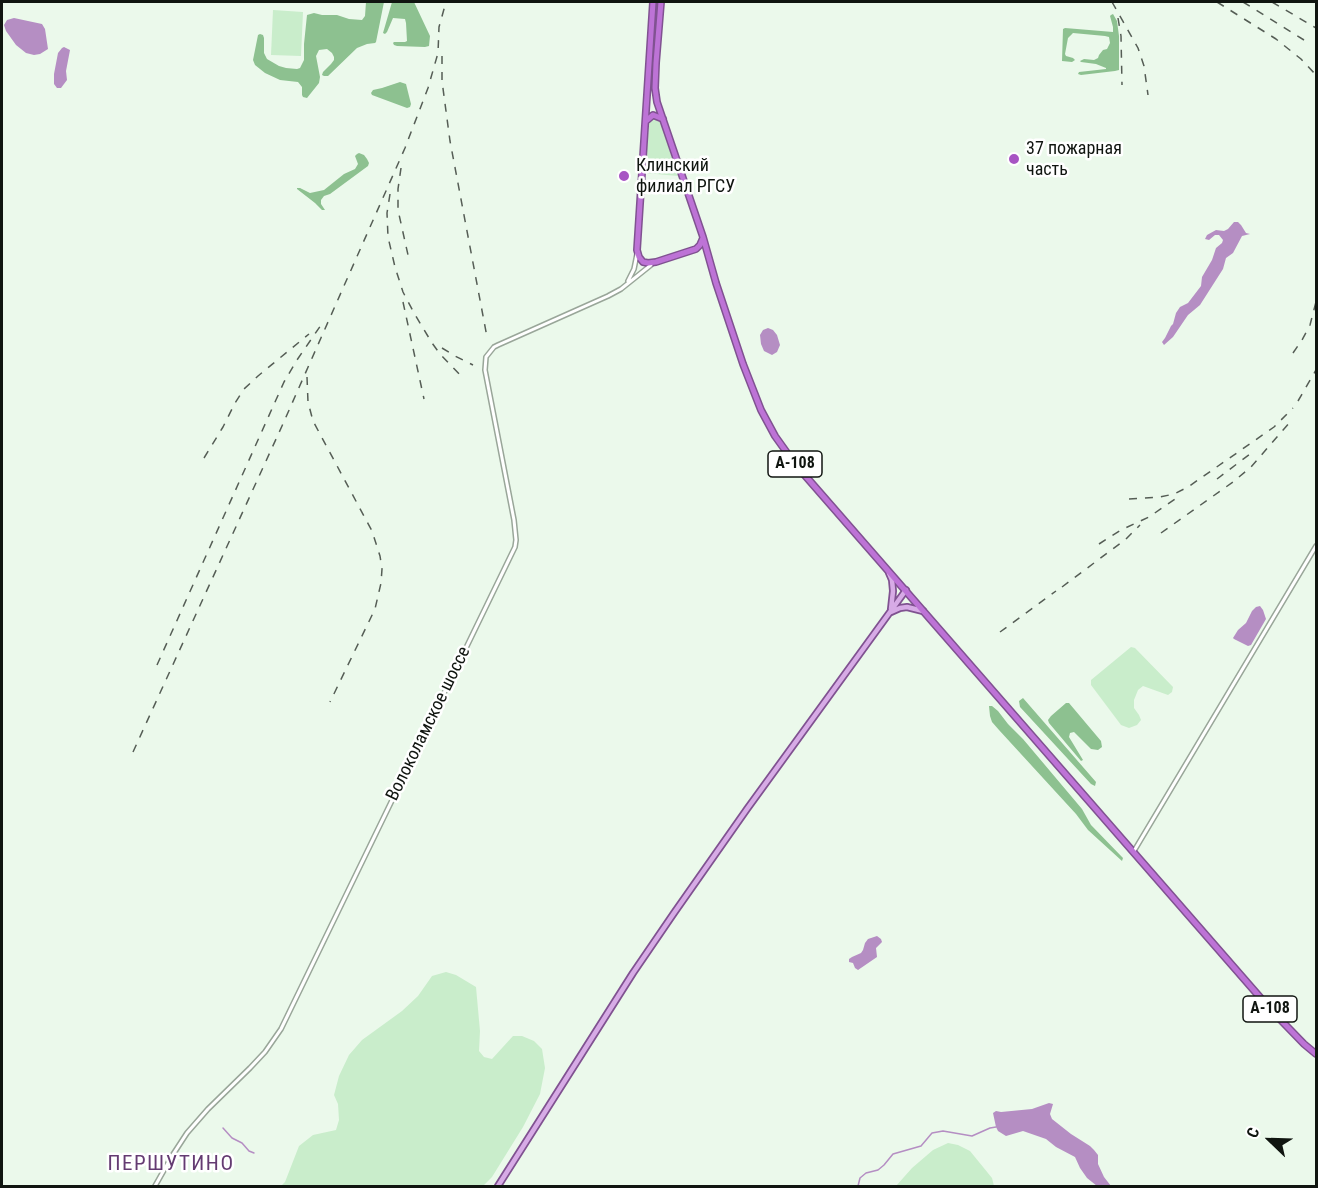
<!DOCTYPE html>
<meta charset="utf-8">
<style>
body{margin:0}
#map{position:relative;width:1318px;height:1188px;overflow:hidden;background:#ebf9eb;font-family:"Roboto Condensed",sans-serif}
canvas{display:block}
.frame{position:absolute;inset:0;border:3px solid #101510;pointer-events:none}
.north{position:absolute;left:1240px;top:1110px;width:60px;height:60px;-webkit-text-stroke:4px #fff;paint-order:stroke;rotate:293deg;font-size:16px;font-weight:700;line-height:24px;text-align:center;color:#101510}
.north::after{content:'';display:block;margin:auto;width:21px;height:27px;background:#101510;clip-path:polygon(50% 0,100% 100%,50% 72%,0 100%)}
</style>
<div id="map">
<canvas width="1318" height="1188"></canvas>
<div class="frame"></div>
<div class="north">С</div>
</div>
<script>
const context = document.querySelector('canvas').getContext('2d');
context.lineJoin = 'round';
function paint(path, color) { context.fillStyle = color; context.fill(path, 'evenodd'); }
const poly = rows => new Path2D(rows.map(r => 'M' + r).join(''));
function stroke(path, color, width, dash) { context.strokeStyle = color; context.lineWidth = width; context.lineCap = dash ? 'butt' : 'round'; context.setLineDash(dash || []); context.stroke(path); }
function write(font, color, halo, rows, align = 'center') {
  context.font = font + ' "Roboto Condensed",sans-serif'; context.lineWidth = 5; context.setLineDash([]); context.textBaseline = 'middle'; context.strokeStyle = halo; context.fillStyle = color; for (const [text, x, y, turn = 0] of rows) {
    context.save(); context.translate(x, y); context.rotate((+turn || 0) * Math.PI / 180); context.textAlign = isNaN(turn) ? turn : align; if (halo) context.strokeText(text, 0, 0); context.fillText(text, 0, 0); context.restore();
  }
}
paint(poly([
 [273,10,303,12,301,56,271,55],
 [654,118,660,121,678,176,645,173,649,124,651,120],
 [1131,647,1135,648,1173,687,1172,692,1168,695,1143,686,1138,690,1134,700,1134,708,1139,715,1141,720,1137,725,1129,728,1121,725,1091,685,1091,680],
 [446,972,456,975,476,987,480,1031,479,1051,484,1057,492,1059,513,1036,522,1036,534,1041,542,1049,545,1068,540,1094,523,1127,492,1177,483,1186,281,1186,285,1182,299,1146,313,1135,336,1130,339,1120,338,1104,334,1095,339,1076,349,1055,362,1040,402,1011,418,996,432,976],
 [948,1143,958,1145,970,1151,992,1178,994,1186,896,1186,912,1168,933,1150]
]), '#c9edcb');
paint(poly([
 [366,2,384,2,376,42,375,43,367,44,357,48,328,76,324,76,322,75,323,72,331,64,334,60,334,57,332,53,327,49,319,50,316,56,320,77,319,83,307,98,303,97,302,95,302,87,298,82,280,80,265,73,255,65,253,60,258,35,260,34,263,35,264,38,264,53,267,59,279,66,286,68,297,69,300,68,304,60,304,44,307,15,314,13,322,15,337,15,349,19,362,20,365,16],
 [392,2,414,2,430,36,429,46,425,47,397,46,394,45,393,43,394,42,405,42,407,41,406,23,405,19,393,18,387,32,385,34,383,33],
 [1113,14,1117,21,1119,36,1119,70,1115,71,1081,75,1078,74,1079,72,1106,69,1106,68,1096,64,1081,62,1080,61,1084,59,1094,60,1098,58,1099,55,1103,50,1107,49,1110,43,1109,37,1105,36,1073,33,1068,38,1065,54,1066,56,1073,58,1075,60,1072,62,1062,61,1063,29,1065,28,1113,32,1113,27,1110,16,1111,15],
 [400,82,406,84,411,104,410,107,407,108,372,95,371,93,373,90,382,88],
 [359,153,364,155,367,159,369,163,368,166,330,194,324,196,321,200,321,204,325,210,322,210,315,203,297,189,297,188,300,188,310,193,324,190,344,174,355,169,358,164,355,156,357,154],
 [1023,698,1096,782,1095,786,1091,784,1020,707,1019,701],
 [1066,703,1069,703,1101,741,1102,747,1098,750,1091,749,1074,732,1070,733,1069,737,1083,760,1081,761,1049,723,1048,720,1051,716],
 [989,706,992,706,998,711,1008,724,1023,739,1082,809,1091,825,1123,858,1122,861,1088,830,1076,814,999,730,992,722,990,716]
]), '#8dc190');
paint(poly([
 [14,18,42,24,45,29,48,49,40,54,34,55,26,53,16,45,6,31,4,25,7,20],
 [64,47,70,50,66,71,67,80,61,88,57,88,54,84,54,74,58,53,62,48],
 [1234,222,1238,222,1241,225,1246,233,1250,234,1242,236,1233,253,1226,258,1223,269,1200,305,1188,315,1173,337,1164,345,1162,342,1165,338,1171,326,1173,324,1176,313,1180,307,1188,303,1201,286,1202,277,1212,260,1216,248,1222,243,1223,240,1219,235,1215,235,1209,240,1205,239,1207,235,1216,230,1224,231,1228,229],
 [768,328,773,330,777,335,780,345,777,352,772,355,764,351,761,344,760,335,763,330],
 [1260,606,1263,610,1266,619,1251,645,1248,646,1234,639,1233,638,1238,630,1246,623,1252,611,1256,607],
 [877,936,881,939,882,942,876,948,877,957,858,970,855,968,853,963,849,962,849,959,852,957,861,953,863,950,865,943,868,939],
 [1049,1103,1053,1104,1050,1114,1052,1119,1071,1134,1090,1146,1094,1150,1098,1155,1098,1164,1104,1177,1111,1186,1097,1186,1087,1178,1080,1168,1075,1157,1056,1147,1046,1139,1023,1131,1006,1136,998,1131,996,1127,993,1113,996,1111,1001,1112,1032,1109]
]), '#b58ec3');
stroke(poly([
 [223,1128,232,1138,242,1143,249,1151,254,1153],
 [858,1186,860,1178,866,1173,878,1170,884,1165,893,1154,921,1146,932,1133,943,1131,972,1136,990,1128,996,1127]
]), '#b58ec3', 1.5);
const minor = poly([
 [628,281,634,269,637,254],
 [1134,851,1316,546],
 [155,1186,172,1156,187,1133,208,1109,250,1068,265,1052,281,1029,515,547,516,540,514,520,485,370,486,357,494,347,498,345,608,296,621,289,651,265]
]);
const major = poly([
 [889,573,892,580,893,591,891,609],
 [891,612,900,608,907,607,923,611],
 [498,1186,633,973,674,913,747,809,906,590]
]);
const highway = poly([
 [653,2,637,250,639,257,643,262,648,263,656,262,696,249,700,245,703,238],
 [661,2,656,63,655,88,657,102,703,237,716,283,743,364,761,410,775,436,795,464,1272,1011,1304,1044,1316,1054],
 [646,121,653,115,663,119]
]);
stroke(minor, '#99a699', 6);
stroke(major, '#805291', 8);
stroke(highway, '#805291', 8);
stroke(minor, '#fff', 3);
stroke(major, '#d7abe6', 4.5);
stroke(highway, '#bd73d6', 5);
stroke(poly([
 [1112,2,1138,48,1144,66,1148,95],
 [1217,2,1276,39,1301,59,1316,75],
 [1243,2,1304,40],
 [1272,2,1316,28],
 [1118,18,1121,36,1122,85],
 [442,56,442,81,450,141,487,337],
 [401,168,398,189,398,210,408,255],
 [390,194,387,213,388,237,395,267,403,292,414,313,432,343,440,354,464,379],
 [403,302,424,399],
 [442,348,455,356,473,365],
 [1293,353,1302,340,1310,325,1316,302],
 [307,377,308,402,313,421,372,531,380,556,382,569,381,583,375,609,330,702],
 [1298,401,1316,370],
 [204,458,223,427,235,403,244,389,258,376,309,334],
 [1217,479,1250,454],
 [1129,499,1160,497,1174,494,1188,487,1274,427,1293,408],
 [1161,533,1233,482,1251,467,1290,422],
 [1099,544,1121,530,1149,517,1181,495],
 [1062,587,1126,539,1140,525],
 [1000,632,1056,591],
 [157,665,284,382,297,360,321,325],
 [133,752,282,426,405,148,428,88,438,53,439,27,446,2]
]), '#555d55', 1.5, [8, 8]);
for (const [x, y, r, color] of [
 [1014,159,6,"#a754c3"],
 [624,176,6,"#a754c3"]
]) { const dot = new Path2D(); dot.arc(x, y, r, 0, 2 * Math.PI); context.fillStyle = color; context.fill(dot); stroke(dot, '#fff', 2); }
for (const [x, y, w] of [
 [795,464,54],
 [1270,1009,54]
]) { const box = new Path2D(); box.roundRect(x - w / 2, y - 13, w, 26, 4.5); context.fillStyle = '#fff'; context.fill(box); stroke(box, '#101510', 1.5); }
write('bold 16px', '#101510', null, [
 ["А-108",795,464],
 ["А-108",1270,1009]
]);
write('18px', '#101510', '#fff', [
 ["37 пожарная",1026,149],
 ["часть",1026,170],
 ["Клинский",636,166],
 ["филиал РГСУ",636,187]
], 'left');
write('18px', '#101510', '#fff', [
 ["Волоколамское шоссе",429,724,-64]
]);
context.letterSpacing = '1.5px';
write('21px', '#643b72', '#fff', [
 ["ПЕРШУТИНО",171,1165]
]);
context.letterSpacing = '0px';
</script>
